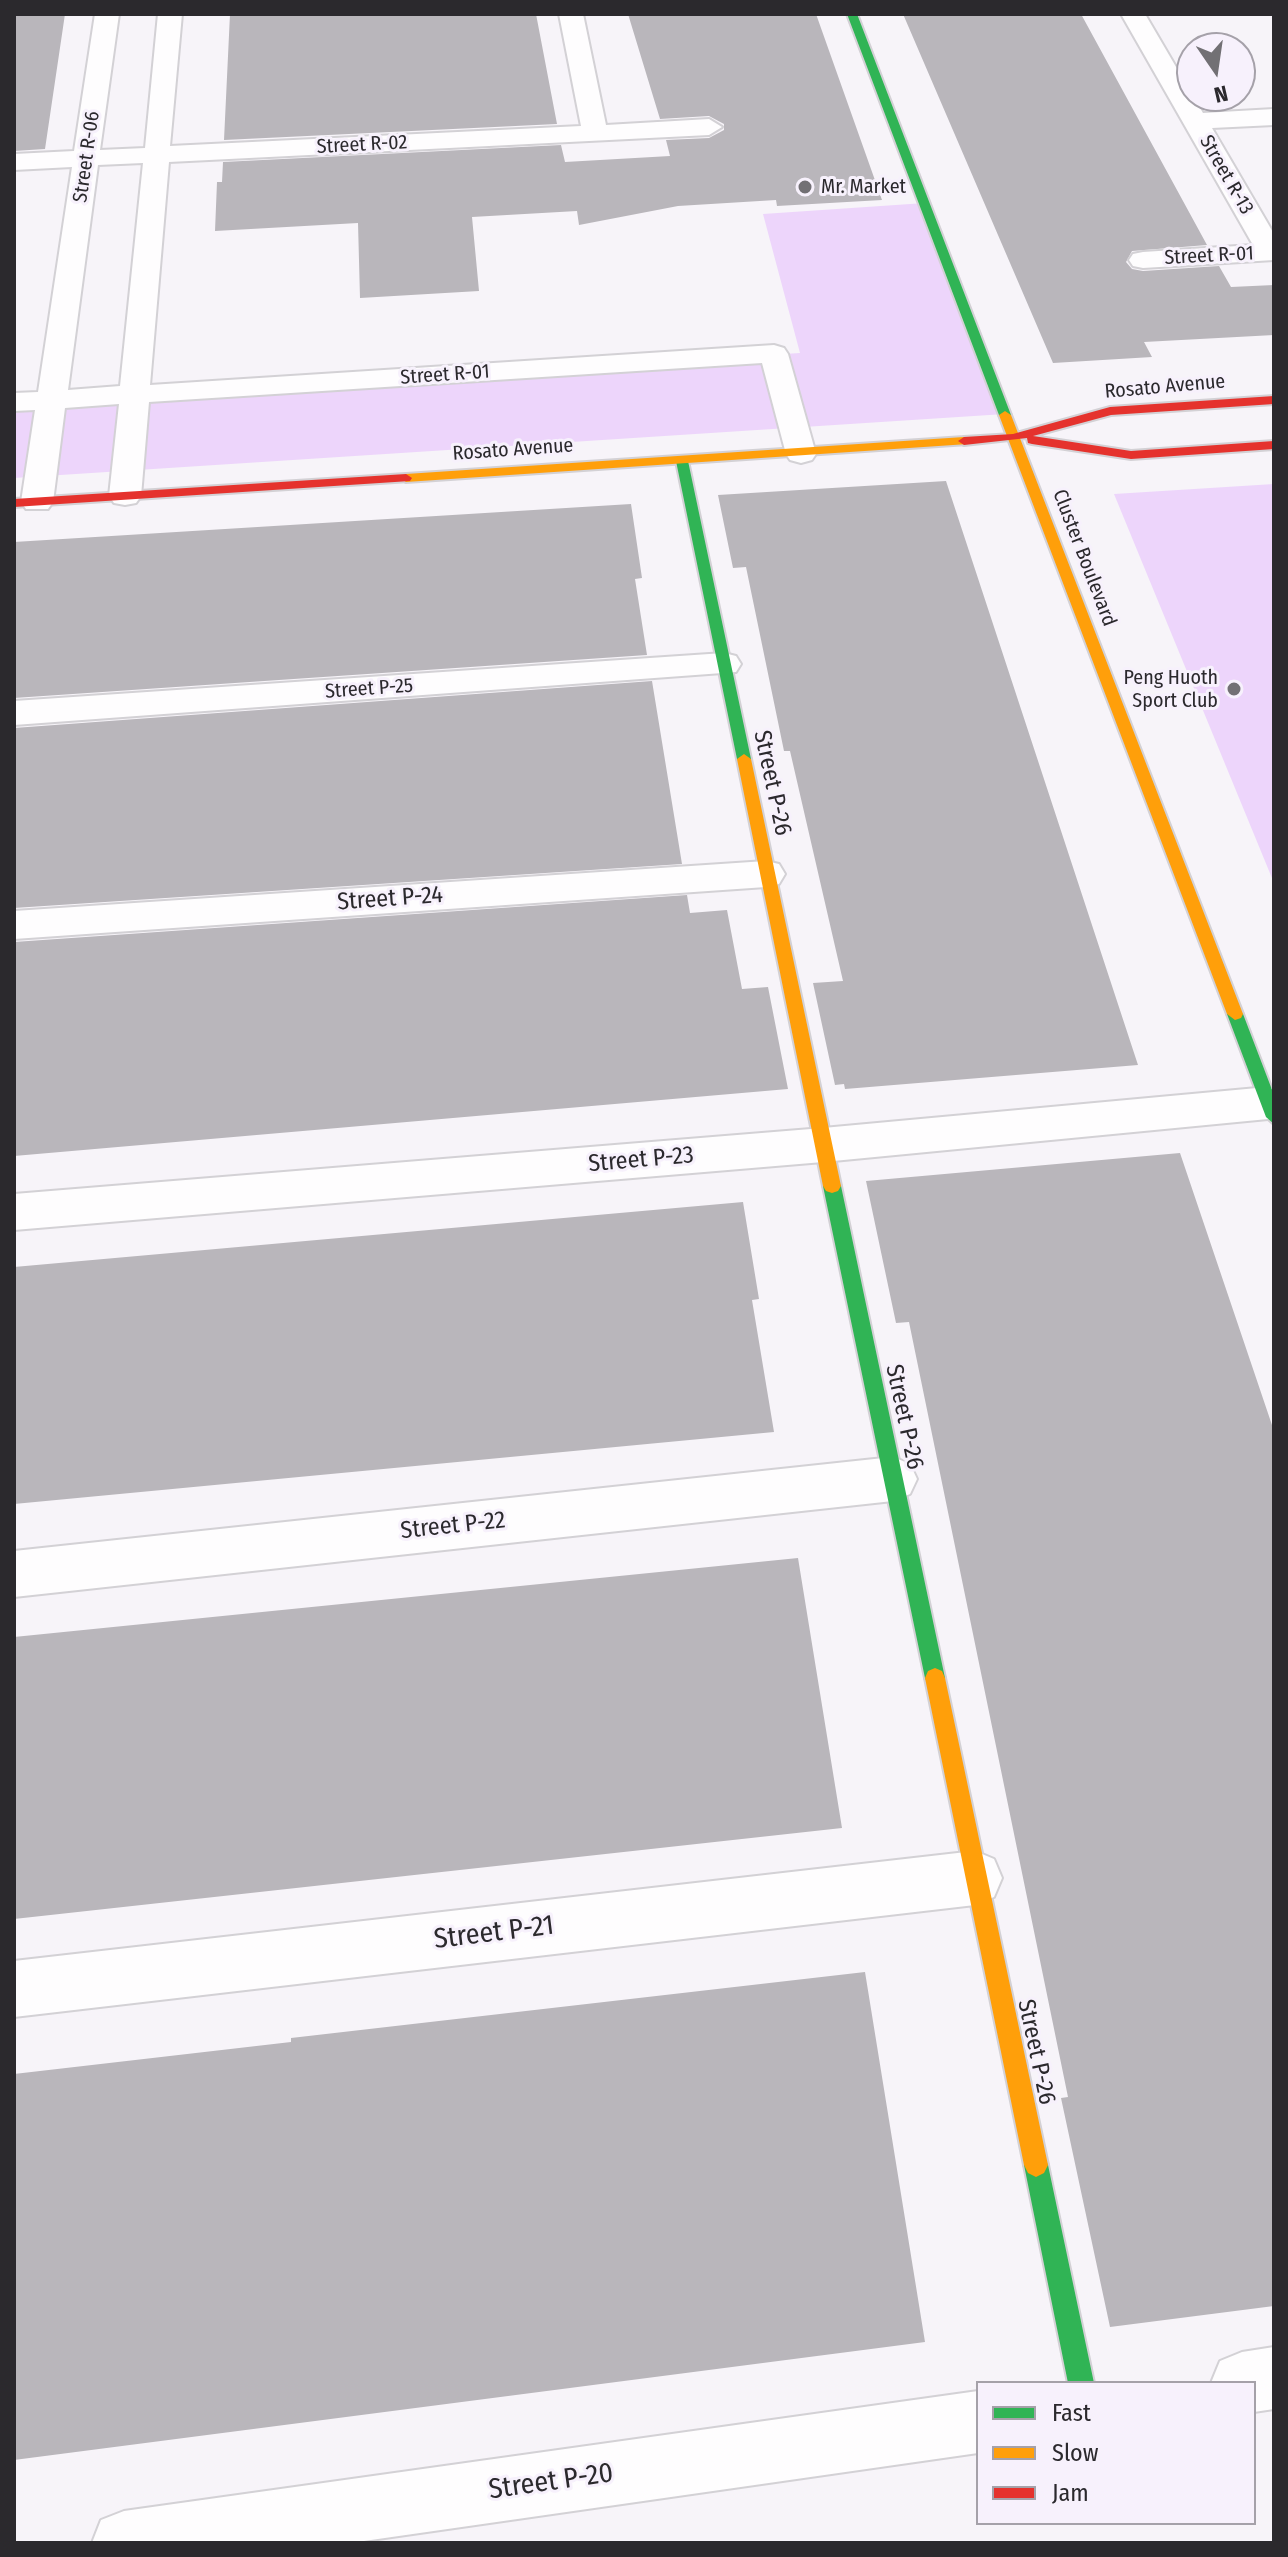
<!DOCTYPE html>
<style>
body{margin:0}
#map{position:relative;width:1288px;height:2557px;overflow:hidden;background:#f7f4f9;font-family:"Fira Sans Condensed",sans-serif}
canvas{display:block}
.frame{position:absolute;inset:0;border:16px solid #2b292d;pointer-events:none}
.legend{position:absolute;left:976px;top:2381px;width:280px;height:144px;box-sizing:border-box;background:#f7f1fc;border:2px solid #a5a1a9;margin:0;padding:10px 14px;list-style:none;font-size:24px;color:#2b292d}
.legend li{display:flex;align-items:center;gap:16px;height:40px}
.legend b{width:40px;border:2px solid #a5a1a9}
.north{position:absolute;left:1176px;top:32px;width:80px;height:80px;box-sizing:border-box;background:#f7f1fc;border:2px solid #a5a1a9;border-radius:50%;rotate:167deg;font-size:22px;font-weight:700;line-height:32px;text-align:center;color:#2b292d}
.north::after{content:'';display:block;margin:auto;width:28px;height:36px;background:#727074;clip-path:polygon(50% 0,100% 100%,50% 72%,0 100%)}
</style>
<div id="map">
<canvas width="1288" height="2557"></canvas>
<div class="frame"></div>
<ul class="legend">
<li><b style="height:10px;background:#30b455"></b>Fast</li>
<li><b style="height:10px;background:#ff9f0a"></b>Slow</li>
<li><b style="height:10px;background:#e5322d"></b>Jam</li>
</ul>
<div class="north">N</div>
</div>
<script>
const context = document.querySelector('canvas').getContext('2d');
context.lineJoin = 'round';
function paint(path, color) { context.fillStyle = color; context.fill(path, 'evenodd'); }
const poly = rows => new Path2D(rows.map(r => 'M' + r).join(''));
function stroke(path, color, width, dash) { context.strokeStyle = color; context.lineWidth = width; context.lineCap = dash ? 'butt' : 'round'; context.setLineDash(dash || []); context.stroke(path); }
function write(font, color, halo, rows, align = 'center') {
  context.font = font + ' "Fira Sans Condensed",sans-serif'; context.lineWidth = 6; context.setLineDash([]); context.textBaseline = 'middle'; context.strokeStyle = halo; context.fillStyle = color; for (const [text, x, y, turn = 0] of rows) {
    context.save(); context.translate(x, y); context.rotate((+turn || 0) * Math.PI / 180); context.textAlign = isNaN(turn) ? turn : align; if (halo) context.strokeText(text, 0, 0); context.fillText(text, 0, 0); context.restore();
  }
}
paint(poly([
 [925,203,1005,414,14,478,14,402,800,353,763,214],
 [1274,484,1274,883,1114,494]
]), '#edd5fb');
paint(poly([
 [14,14,65,14,45,149,14,151],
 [230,14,536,14,557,124,224,140],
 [628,14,816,14,882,200,777,206,776,200,678,206,579,225,577,211,472,217,479,291,360,298,358,223,215,231,217,182,222,182,223,162,561,145,565,162,670,156,666,140,709,138,724,130,724,124,709,116,660,119],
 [903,14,1081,14,1207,245,1132,251,1126,262,1132,269,1143,271,1219,266,1231,287,1274,285,1274,335,1144,342,1152,357,1053,363],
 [946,481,1138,1065,845,1089,844,1084,835,1085,813,983,843,981,790,751,784,751,746,567,733,568,718,495],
 [631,504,642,578,635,579,647,655,14,698,14,542],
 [652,681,682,864,14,908,14,728],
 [687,895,690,913,727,910,742,989,768,987,788,1089,14,1156,14,942],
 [1180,1153,1274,1431,1274,2306,1110,2327,1061,2098,1068,2097,909,1322,896,1323,866,1181],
 [743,1202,759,1299,752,1300,774,1432,14,1504,14,1267],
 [798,1558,842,1828,14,1919,14,1637],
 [865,1972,925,2342,14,2460,14,2074,291,2042,291,2038]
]), '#b9b6bb');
const street = poly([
 [95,14,119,14,100,150,145,148,158,14,182,14,170,146,581,126,559,14,583,14,606,125,709,119,722,127,709,135,169,162,150,385,774,345,784,348,788,354,816,454,812,460,801,463,790,460,786,454,762,363,149,402,141,496,136,503,125,505,114,503,109,496,119,404,65,408,53,502,48,509,26,509,21,502,35,410,14,411,14,393,38,392,72,167,14,170,14,154,74,151,95,14],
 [143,163,120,386,68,390,98,165,143,163],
 [1121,14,1145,14,1203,113,1274,109,1274,125,1212,128,1274,234,1274,260,1143,268,1133,266,1129,260,1133,254,1143,252,1253,245,1121,14],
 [724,653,736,656,741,664,736,672,14,725,14,701,724,653],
 [766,861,779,864,785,874,779,884,766,887,14,939,14,911,766,861],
 [1268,1087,1274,1089,1274,1117,1268,1119,823,1162,14,1230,14,1194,823,1128,1268,1087],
 [893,1457,910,1464,917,1479,910,1494,893,1501,14,1597,14,1551,893,1457],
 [975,1851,994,1859,1002,1878,994,1897,975,1905,14,2017,14,1961,975,1851],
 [1274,2347,1274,2409,1254,2412,1254,2383,1211,2383,1220,2361,1242,2352,1274,2347],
 [978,2391,978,2453,350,2543,92,2543,101,2520,124,2511,978,2391]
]);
const fast = poly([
 [847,14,857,14,1011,415,1009,418,999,415,847,14],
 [682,457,688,461,751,759,744,764,737,759,676,461,682,457],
 [1235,1008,1243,1014,1274,1095,1274,1124,1266,1117,1227,1014,1235,1008],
 [832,1179,838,1181,841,1186,945,1678,942,1685,935,1688,928,1685,925,1678,823,1186,826,1181,832,1179],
 [1036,2153,1044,2157,1048,2165,1094,2383,1068,2383,1024,2165,1028,2157,1036,2153]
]);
const slow = poly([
 [1005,411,1011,415,1243,1014,1241,1018,1235,1020,1227,1014,999,415,1005,411],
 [964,437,968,438,968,444,406,482,400,478,406,474,964,437],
 [744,754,751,759,841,1186,838,1191,832,1193,826,1191,823,1186,737,759,744,754],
 [935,1668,942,1671,945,1678,1048,2165,1044,2173,1036,2177,1028,2173,1024,2165,925,1678,928,1671,935,1668]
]);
const jam = poly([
 [1274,396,1274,404,1111,415,1033,436,1131,451,1274,441,1274,449,1131,459,1032,444,1028,443,1027,438,964,445,958,441,964,437,1013,434,1110,407,1274,396],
 [406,474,412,478,410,481,14,507,14,499,406,474]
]);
stroke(street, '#d3d1d5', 4);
stroke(fast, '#d3d1d5', 4);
stroke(slow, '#d3d1d5', 4);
stroke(jam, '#d3d1d5', 4);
paint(street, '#fefdfe');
paint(fast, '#30b455');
paint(slow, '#ff9f0a');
paint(jam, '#e5322d');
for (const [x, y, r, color] of [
 [805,187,8,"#727074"],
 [1234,689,8,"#727074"]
]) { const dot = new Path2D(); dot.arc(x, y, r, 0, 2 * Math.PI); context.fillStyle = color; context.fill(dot); stroke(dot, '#f7f1fc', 3); }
write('20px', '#2b292d', '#f7f1fc', [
 ["Street R-02",362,145,-3],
 ["Street R-06",87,157,-82],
 ["Street R-13",1226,175,60],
 ["Street R-01",1209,256,-3],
 ["Street R-01",445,375,-4],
 ["Rosato Avenue",1165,387,-5],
 ["Rosato Avenue",513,450,-4],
 ["Cluster Boulevard",1084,558,69],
 ["Street P-25",369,689,-4]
]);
write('20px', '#2b292d', '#f7f1fc', [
 ["Mr. Market",821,187],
 ["Peng Huoth",1218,678,"right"],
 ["Sport Club",1218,701,"right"]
], 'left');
write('24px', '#2b292d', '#f7f1fc', [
 ["Street P-26",772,783,78],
 ["Street P-24",390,899,-4],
 ["Street P-23",641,1160,-5],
 ["Street P-26",904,1417,78],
 ["Street P-22",453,1526,-6],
 ["Street P-26",1036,2052,78]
]);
write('28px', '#2b292d', '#f7f1fc', [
 ["Street P-21",494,1933,-7],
 ["Street P-20",551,2482,-8]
]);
</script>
